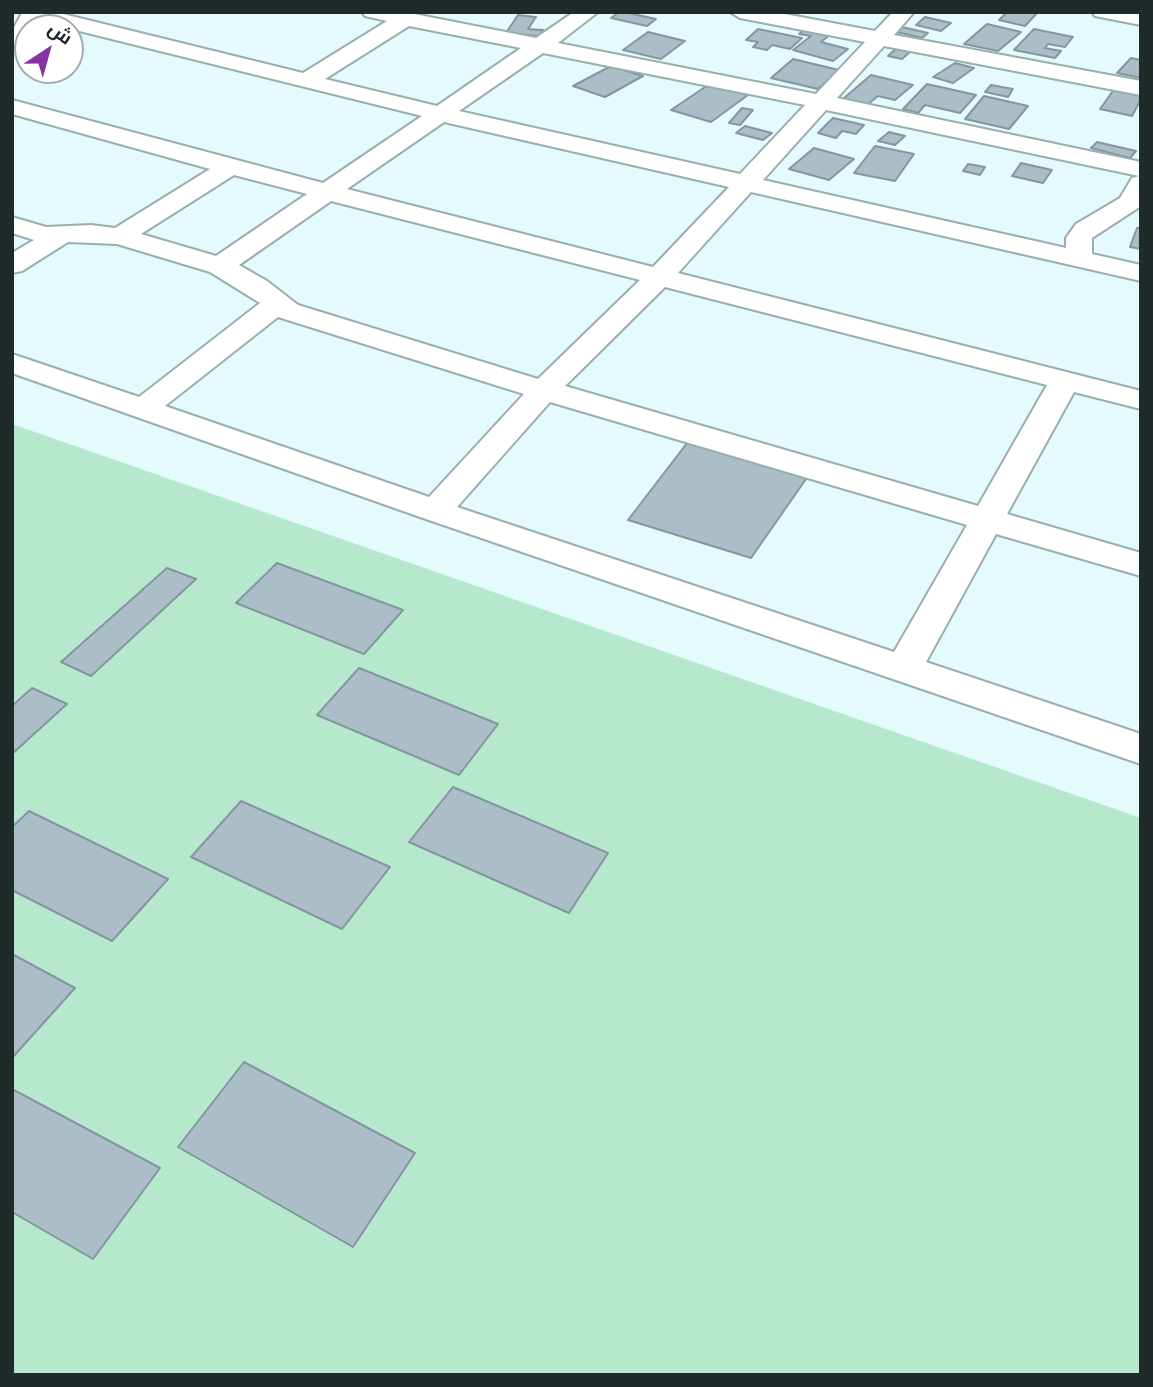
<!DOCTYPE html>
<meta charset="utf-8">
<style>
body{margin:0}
#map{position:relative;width:1153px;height:1387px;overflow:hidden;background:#e4fafd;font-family:Karla,Cairo,sans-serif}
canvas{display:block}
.frame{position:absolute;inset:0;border:14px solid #212a2b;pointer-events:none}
.north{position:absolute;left:14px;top:14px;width:70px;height:70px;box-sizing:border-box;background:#fff;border:2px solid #a6aaaa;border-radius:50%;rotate:36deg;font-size:19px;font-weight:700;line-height:28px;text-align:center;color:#212a2b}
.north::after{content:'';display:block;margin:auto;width:24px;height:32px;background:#8632a1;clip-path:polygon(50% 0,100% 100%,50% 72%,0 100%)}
</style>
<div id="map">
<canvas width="1153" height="1387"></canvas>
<div class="frame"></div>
<div class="north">ش</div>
</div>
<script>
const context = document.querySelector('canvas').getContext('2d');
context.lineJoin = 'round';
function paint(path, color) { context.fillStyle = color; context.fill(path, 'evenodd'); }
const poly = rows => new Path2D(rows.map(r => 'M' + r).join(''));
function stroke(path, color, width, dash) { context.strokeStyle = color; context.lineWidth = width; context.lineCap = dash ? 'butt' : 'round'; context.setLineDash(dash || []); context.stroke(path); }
paint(poly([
 [12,424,1141,818,1141,1375,12,1375]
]), '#b6e8cd');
const building = poly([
 [619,12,624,12,656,19,647,26,611,18,619,12],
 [1007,12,1038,12,1025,26,999,20,1007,12],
 [518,15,536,17,528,29,543,30,539,36,506,33,518,15],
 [925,17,951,23,941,31,916,25,925,17],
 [987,24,1021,32,998,51,964,44,987,24],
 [902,27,928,33,922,38,897,32,902,27],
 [806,28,831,34,821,42,848,49,833,61,793,50,811,36,799,34,806,28],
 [758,29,802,38,790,49,772,45,767,50,753,47,758,42,746,40,758,29],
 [1034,29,1073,37,1065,47,1048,44,1045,48,1061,51,1055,58,1014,50,1034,29],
 [648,32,685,41,661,59,623,50,648,32],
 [899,46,913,49,902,59,888,56,899,46],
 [1131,58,1141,60,1141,78,1117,73,1131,58],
 [793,59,839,70,818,89,771,78,793,59],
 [955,63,974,68,953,83,933,77,955,63],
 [611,66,643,76,605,97,573,86,611,66],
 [871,75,913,85,895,100,878,96,867,105,843,99,871,75],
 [927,84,976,95,960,113,925,105,918,113,903,109,927,84],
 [708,85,748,95,711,122,671,110,708,85],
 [991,85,1013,89,1008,97,985,92,991,85],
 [1115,88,1141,93,1141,99,1132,116,1100,109,1115,88],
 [984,96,1028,106,1009,129,965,119,984,96],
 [742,108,753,110,740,125,729,123,742,108],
 [833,118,864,125,856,134,842,131,836,138,818,133,833,118],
 [745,126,772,133,763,140,736,133,745,126],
 [889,132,905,136,895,145,878,141,889,132],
 [1097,142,1136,151,1130,158,1091,148,1097,142],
 [875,146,914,154,895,181,854,173,875,146],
 [814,148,854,159,829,180,789,169,814,148],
 [1021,163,1052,170,1043,183,1012,176,1021,163],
 [968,164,985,167,980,175,963,171,968,164],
 [1137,228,1141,228,1141,249,1130,247,1137,228],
 [694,434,813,469,751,558,628,520,694,434],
 [277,563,403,610,364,654,236,603,277,563],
 [167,568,196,579,91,676,61,662,167,568],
 [359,668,498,724,459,775,317,715,359,668],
 [32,688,67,704,12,754,12,706,32,688],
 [453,787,608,853,569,913,409,842,453,787],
 [241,801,390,867,342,929,191,857,241,801],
 [29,811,168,879,112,941,12,890,12,827,29,811],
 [12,954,75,988,12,1058,12,954],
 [244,1062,415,1153,353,1247,178,1147,244,1062],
 [12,1089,160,1168,93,1259,12,1212,12,1089]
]);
paint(building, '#abbdc6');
stroke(building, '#84969f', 2);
const minor = poly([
 [19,12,55,12,303,73,387,21,365,16,362,12,404,12,536,38,574,12,598,12,558,43,816,94,865,42,740,18,730,12,774,12,875,31,893,12,914,12,894,35,1141,81,1141,95,884,46,837,98,1141,162,1141,206,1092,238,1092,254,1141,265,1141,281,751,192,678,273,1141,391,1141,409,1074,392,1007,514,1141,553,1141,576,996,534,926,662,1141,734,1141,764,423,518,12,373,12,354,139,397,260,303,210,272,117,244,68,242,22,271,12,273,12,253,34,240,12,233,12,217,46,227,91,225,115,228,210,169,12,114,12,100,323,183,422,116,39,21,36,28,28,28,28,39,19,47,12,49,12,31,21,15,19,12],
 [409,26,521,48,437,106,325,79,409,26],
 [543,53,805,105,740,174,459,111,543,53],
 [826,110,1139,176,1132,178,1120,198,1076,224,1066,238,1066,248,763,180,826,110],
 [444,122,729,187,653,267,347,189,444,122],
 [234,175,307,194,216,256,141,234,234,175],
 [331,201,640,280,538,379,298,305,267,281,239,265,331,201],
 [665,287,1047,385,978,506,565,386,665,287],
 [278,317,524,394,429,497,165,406,278,317],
 [550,402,967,525,894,652,457,507,550,402],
 [1092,12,1141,13,1141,25,1095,16,1092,12]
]);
stroke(minor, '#99aeb1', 4);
paint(minor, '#fff');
</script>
